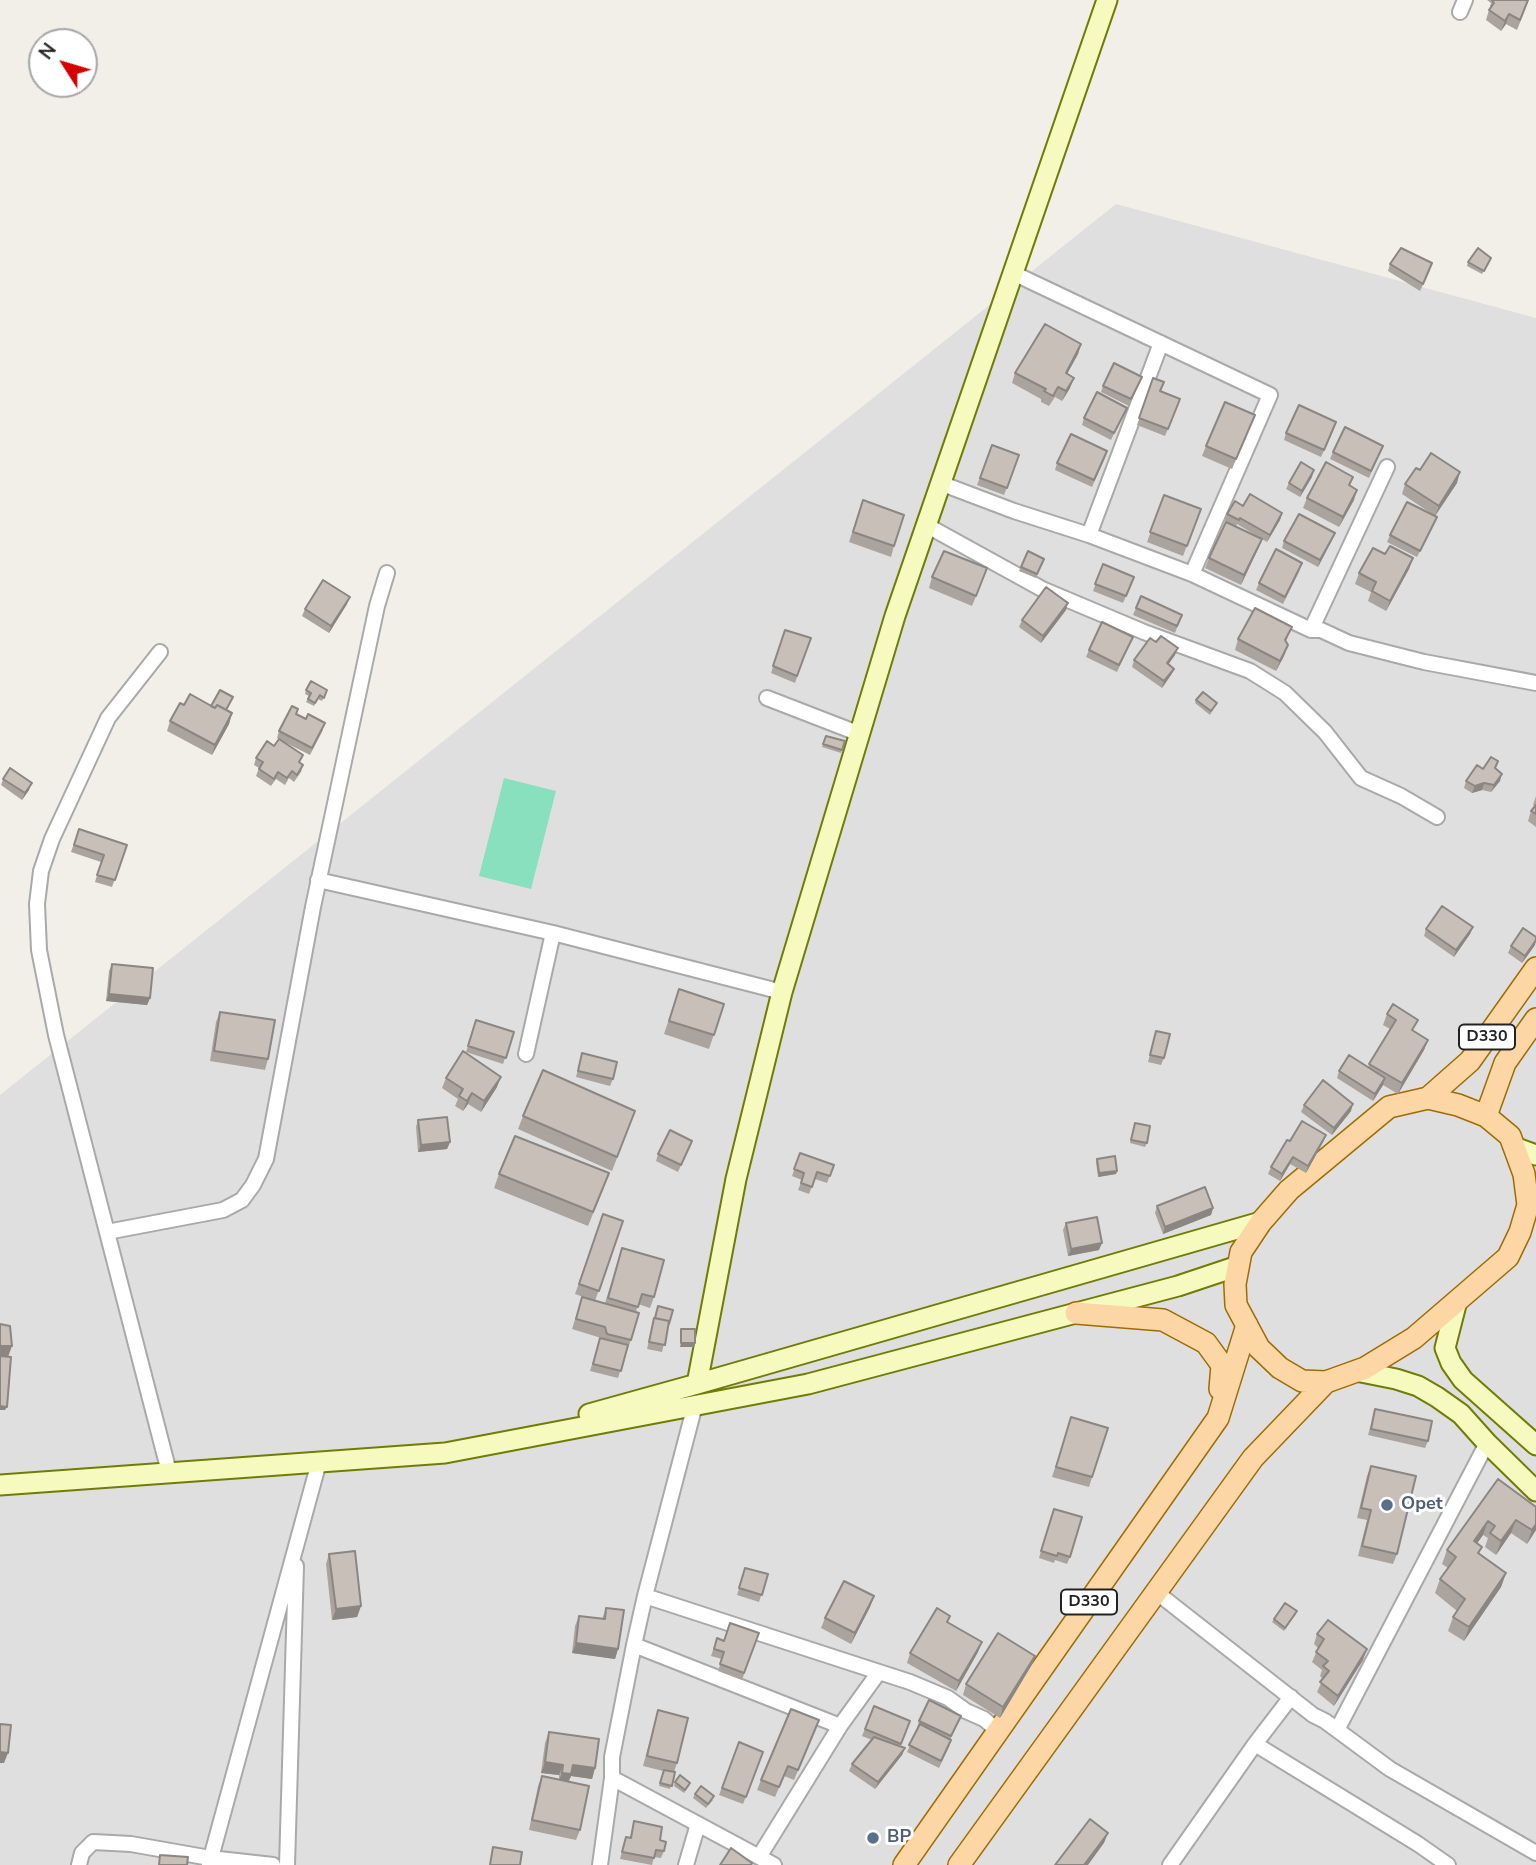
<!DOCTYPE html>
<style>
body{margin:0}
#map{position:relative;width:1536px;height:1865px;overflow:hidden;background:#f2efe9;font-family:"Nunito Sans",sans-serif}
canvas{display:block}
.north{position:absolute;left:28px;top:28px;width:70px;height:70px;box-sizing:border-box;background:#fff;border:2px solid #a7a7a7;border-radius:50%;rotate:307deg;font-size:19px;font-weight:700;line-height:28px;text-align:center;color:#222}
.north::after{content:'';display:block;margin:auto;width:24px;height:32px;background:#d40000;clip-path:polygon(50% 0,100% 100%,50% 72%,0 100%)}
</style>
<div id="map">
<canvas width="1536" height="1865"></canvas>
<div class="north">N</div>
</div>
<script>
const context = document.querySelector('canvas').getContext('2d');
context.lineJoin = 'round';
function paint(path, color) { context.fillStyle = color; context.fill(path, 'evenodd'); }
const poly = rows => new Path2D(rows.map(r => 'M' + r).join(''));
function stroke(path, color, width, dash) { context.strokeStyle = color; context.lineWidth = width; context.lineCap = dash ? 'butt' : 'round'; context.setLineDash(dash || []); context.stroke(path); }
function write(font, color, halo, rows, align = 'center') {
  context.font = font + ' "Nunito Sans",sans-serif'; context.lineWidth = 6; context.setLineDash([]); context.textBaseline = 'middle'; context.strokeStyle = halo; context.fillStyle = color; for (const [text, x, y, turn = 0] of rows) {
    context.save(); context.translate(x, y); context.rotate((+turn || 0) * Math.PI / 180); context.textAlign = isNaN(turn) ? turn : align; if (halo) context.strokeText(text, 0, 0); context.fillText(text, 0, 0); context.restore();
  }
}
paint(poly([
 [1116,204,1536,318,1536,1865,0,1865,0,1095]
]), '#e0dfdf');
paint(poly([
 [504,778,556,791,531,889,479,876]
]), '#88e0be');
const street = poly([
 [1460,12,1465,0],
 [1013,273,1270,395,1192,574],
 [940,483,1014,511,1089,535,1192,574,1311,630,1321,630,1349,643,1424,662,1536,683],
 [926,525,1042,589,1144,632,1250,671,1285,693,1325,732,1361,778,1401,796,1437,817],
 [1089,535,1161,343],
 [1311,630,1387,467],
 [160,652,108,718,52,839,41,871,37,904,39,950,56,1035,169,1472],
 [767,698,860,734],
 [318,880,553,933,782,992],
 [526,1054,553,933],
 [107,1232,223,1210,242,1200,253,1185,266,1159,313,907,377,606,387,573],
 [1156,1592,1313,1715,1325,1721,1390,1769,1536,1853],
 [645,1596,879,1672],
 [634,1645,840,1726],
 [1337,1730,1487,1443],
 [1255,1744,1418,1844,1448,1865],
 [612,1778,774,1865],
 [759,1857,840,1726,879,1672,910,1682,948,1698,966,1711,984,1719,998,1731],
 [79,1865,82,1853,93,1842,131,1844,210,1858,273,1865],
 [209,1865,319,1462],
 [287,1865,296,1566],
 [600,1865,612,1778,612,1757,634,1645,645,1596,695,1405],
 [686,1865,698,1824],
 [1170,1865,1255,1744,1291,1697]
]);
const secondary = poly([
 [1514,1147,1536,1155],
 [1457,1301,1445,1348,1451,1363,1463,1380,1536,1445],
 [1356,1371,1396,1379,1418,1386,1437,1397,1461,1414,1487,1443,1536,1491],
 [697,1384,736,1179,782,992,895,616,1107,0],
 [589,1414,697,1384,1261,1222],
 [0,1485,445,1453,808,1384,1178,1286,1238,1266]
]);
const primary = poly([
 [1428,1098,1458,1105,1486,1116,1510,1136,1524,1174,1528,1205,1520,1232,1508,1257,1414,1338,1365,1368,1326,1382,1302,1381,1280,1368,1259,1348,1236,1305,1235,1284,1241,1252,1261,1222,1289,1190,1389,1107,1428,1098],
 [1428,1098,1470,1061,1536,968],
 [1486,1116,1505,1063,1536,1019],
 [1076,1313,1163,1320,1206,1343,1222,1365,1220,1389],
 [904,1865,1218,1418,1247,1325],
 [959,1865,1253,1458,1326,1382]
]);
stroke(street, '#a9a9a9', 18);
stroke(secondary, '#707d05', 23);
stroke(primary, '#a06b00', 24);
stroke(street, '#fff', 14);
stroke(secondary, '#f7fabf', 19);
stroke(primary, '#fcd6a4', 21);
paint(poly([
 [1487,0,1529,0,1517,30,1506,24,1501,31,1486,20,1491,3],
 [1490,261,1482,274,1467,266,1468,262],
 [1390,264,1430,270,1420,291,1388,271],
 [1081,344,1078,354,1067,374,1070,388,1062,401,1055,397,1049,406,1041,402,1041,399,1012,383,1015,373],
 [1153,378,1161,391,1180,399,1165,436,1137,425],
 [1139,384,1129,406,1101,392,1103,386],
 [1127,408,1111,440,1082,425,1084,418],
 [1255,415,1232,469,1202,456,1206,446],
 [1334,429,1321,457,1284,440,1286,433],
 [992,445,1019,455,1004,495,977,485],
 [1383,446,1369,478,1330,459,1333,452],
 [1105,458,1092,487,1055,470,1057,463],
 [1312,477,1300,497,1286,489,1289,483],
 [1457,483,1435,516,1402,494,1405,484],
 [1350,486,1354,500,1339,527,1303,508,1307,498],
 [1164,495,1201,509,1183,556,1147,542],
 [1243,506,1282,513,1280,520,1267,542,1237,524,1236,527,1262,539,1241,585,1205,568,1209,558,1227,522,1225,521,1227,514],
 [859,511,894,546,891,557,849,542],
 [1434,524,1417,557,1387,542,1390,535],
 [1332,540,1318,567,1282,548,1284,541],
 [1028,551,1044,559,1036,578,1019,571],
 [1385,554,1413,558,1409,569,1386,611,1368,601,1371,592,1355,584,1359,573],
 [1103,564,1134,577,1123,603,1093,591],
 [1300,570,1283,604,1256,590,1259,583],
 [932,577,983,579,972,606,929,588],
 [1141,596,1182,615,1175,633,1133,615],
 [347,604,329,633,302,616,305,609],
 [1066,610,1041,643,1019,627,1022,620],
 [785,630,811,638,795,683,771,673],
 [1133,637,1117,672,1086,657,1089,650],
 [1288,637,1286,641,1284,656,1276,671,1235,650,1238,639],
 [1175,655,1168,665,1174,669,1171,675,1162,688,1132,667,1134,660],
 [306,690,327,690,322,701,318,699,314,706,306,702,309,696,305,694],
 [1196,700,1217,703,1210,715,1195,703],
 [184,705,211,706,226,710,232,713,229,724,212,755,167,731,170,721],
 [296,714,323,730,310,755,280,740,300,763,303,765,301,772,294,782,289,778,285,785,276,779,271,786,256,776,259,768,254,765,256,758,274,746,279,739,277,738,279,731],
 [826,736,845,741,841,753,822,747],
 [1495,768,1500,781,1491,792,1482,790,1472,793,1464,788,1466,781,1483,769],
 [3,779,29,790,22,800,1,785],
 [1536,796,1536,827,1528,821,1531,811,1535,807,1533,805],
 [79,829,127,845,112,887,95,882,101,862,71,852],
 [1473,927,1470,934,1454,957,1424,936,1426,929],
 [1535,945,1522,963,1508,953,1511,946],
 [112,964,150,998,147,1005,106,1001,109,971],
 [679,989,724,1004,709,1049,664,1034],
 [220,1012,268,1059,265,1070,210,1061,216,1022],
 [1387,1014,1428,1040,1424,1050,1398,1094,1383,1085,1373,1101,1337,1078,1339,1071,1368,1067,1390,1029,1383,1025],
 [476,1020,514,1032,503,1064,466,1052],
 [1156,1031,1164,1058,1161,1065,1148,1062],
 [582,1053,613,1079,610,1086,576,1077],
 [446,1078,497,1087,481,1112,468,1104,463,1111,455,1106,458,1099,442,1088],
 [1304,1105,1351,1111,1332,1135,1301,1112],
 [635,1111,612,1171,518,1129,523,1116],
 [418,1120,450,1142,447,1149,418,1152,416,1127],
 [1134,1126,1147,1143,1145,1147,1130,1143],
 [1326,1135,1323,1142,1306,1173,1290,1164,1280,1181,1268,1174,1271,1167,1290,1141],
 [692,1141,678,1172,656,1161,658,1154],
 [800,1153,834,1165,827,1183,815,1179,809,1194,798,1190,802,1180,792,1176],
 [1097,1159,1117,1171,1116,1174,1098,1177,1096,1162],
 [499,1174,604,1187,588,1226,494,1188],
 [1157,1206,1213,1208,1211,1215,1163,1234,1155,1213],
 [603,1214,623,1221,595,1301,605,1303,622,1248,654,1297,650,1308,638,1304,636,1312,631,1340,627,1351,626,1351,618,1378,590,1371,598,1345,601,1338,572,1329,582,1297,589,1299,575,1294],
 [1066,1223,1099,1250,1068,1256,1063,1230],
 [654,1318,668,1326,662,1352,647,1349],
 [1375,1409,1428,1441,1425,1448,1368,1435],
 [1068,1428,1108,1428,1089,1487,1052,1477],
 [1371,1466,1397,1554,1393,1564,1358,1556,1367,1520,1357,1518,1367,1476],
 [1498,1479,1536,1530,1527,1544,1511,1533,1496,1555,1485,1547,1488,1538,1483,1535,1477,1543,1480,1554,1506,1573,1501,1587,1464,1641,1448,1631,1453,1617,1457,1611,1435,1593,1440,1579,1448,1568,1442,1564,1447,1550],
 [1051,1516,1070,1557,1067,1564,1055,1560,1054,1563,1039,1558],
 [329,1554,361,1606,357,1617,332,1620,326,1564],
 [745,1568,768,1574,759,1602,737,1595],
 [874,1596,870,1607,851,1644,821,1628,825,1618],
 [606,1608,618,1649,615,1659,572,1653,575,1626,579,1616,602,1619],
 [1296,1614,1284,1631,1272,1622,1274,1619],
 [759,1633,742,1680,718,1671,722,1659,711,1656,717,1638,724,1641],
 [1317,1634,1363,1660,1334,1706,1317,1692,1323,1679,1320,1676,1322,1670,1312,1662,1318,1648,1314,1644],
 [978,1652,956,1691,907,1663,910,1653],
 [1035,1656,1031,1666,1000,1718,963,1695,966,1684],
 [874,1706,910,1721,900,1746,905,1748,902,1755,875,1789,849,1771,852,1764,872,1740,862,1736],
 [658,1710,677,1763,674,1772,675,1772,670,1789,659,1786,663,1771,643,1766,655,1721],
 [961,1716,950,1740,951,1740,949,1747,939,1768,907,1752,918,1728,917,1728,919,1721],
 [815,1731,794,1780,784,1776,775,1797,757,1790,761,1780],
 [549,1732,595,1768,592,1779,571,1776,569,1781,580,1830,576,1840,529,1830,538,1786,542,1776,559,1779,559,1775,541,1773,545,1743],
 [739,1742,763,1752,743,1804,719,1795],
 [675,1782,689,1786,684,1793,674,1786],
 [695,1794,713,1800,706,1808,693,1798],
 [634,1821,660,1840,664,1851,661,1858,654,1857,652,1865,620,1859,626,1837,630,1837]
]), '#aba49e');
paint(poly([
 [1509,14,1506,24,1501,31,1505,21],
 [1081,344,1078,354,1062,383,1066,373],
 [1074,378,1070,388,1062,401,1066,391],
 [1314,470,1312,477,1300,497,1302,491],
 [1460,472,1457,483,1435,516,1439,506],
 [1357,490,1354,500,1339,527,1343,517],
 [1282,513,1280,520,1267,542,1270,535],
 [1335,533,1332,540,1318,567,1320,560],
 [1262,539,1258,549,1241,585,1244,575],
 [1413,558,1409,569,1386,611,1390,601],
 [350,597,347,604,329,633,331,626],
 [1068,603,1066,610,1041,643,1043,636],
 [1288,645,1284,656,1276,671,1280,661],
 [1178,648,1175,655,1164,670,1167,663],
 [1174,669,1171,675,1162,688,1164,681],
 [232,713,229,724,212,755,215,745],
 [1502,774,1500,781,1491,792,1494,785],
 [32,783,29,790,22,800,25,793],
 [1484,783,1482,790,1472,793,1475,786],
 [1473,927,1470,934,1454,957,1456,950],
 [1536,940,1535,945,1522,963,1525,956],
 [109,994,150,998,147,1005,106,1001],
 [1428,1040,1424,1050,1398,1094,1402,1083],
 [501,1077,497,1087,481,1112,484,1101],
 [1385,1078,1383,1085,1373,1101,1375,1094],
 [472,1093,468,1104,463,1111,467,1101],
 [1353,1104,1351,1111,1332,1135,1334,1128],
 [1326,1135,1323,1142,1306,1173,1308,1166],
 [450,1142,447,1149,418,1152,421,1145],
 [1293,1157,1290,1164,1280,1181,1282,1174],
 [1117,1171,1116,1174,1098,1177,1099,1173],
 [1213,1208,1211,1215,1163,1234,1165,1227],
 [1102,1243,1099,1250,1068,1256,1071,1249],
 [681,1343,695,1343,694,1347,680,1347],
 [0,1346,12,1346,8,1357,0,1356],
 [0,1406,7,1407,5,1410,0,1410],
 [1516,1520,1511,1533,1496,1555,1501,1541],
 [1488,1521,1483,1535,1469,1555,1474,1541],
 [1536,1524,1536,1530,1527,1544,1532,1530],
 [1506,1573,1501,1587,1464,1641,1469,1627],
 [874,1596,870,1607,851,1644,855,1633],
 [361,1606,357,1617,332,1620,336,1609],
 [982,1642,978,1652,956,1691,959,1681],
 [576,1643,618,1649,615,1659,572,1653],
 [1367,1649,1363,1660,1334,1706,1338,1696],
 [1035,1656,1031,1666,1000,1718,1003,1707],
 [905,1748,902,1755,875,1789,878,1782],
 [0,1752,8,1753,4,1763,0,1763],
 [545,1762,563,1765,559,1775,541,1773],
 [573,1765,595,1768,592,1779,571,1776,567,1784,558,1783,562,1773],
 [1108,1833,1104,1843,1088,1865,1084,1865]
]), '#8b8681');
const building = poly([
 [1492,0,1528,0,1520,20,1509,14,1505,21,1489,10,1494,3,1492,0],
 [1401,248,1432,263,1423,284,1390,264,1401,248],
 [1478,248,1491,258,1484,271,1468,262,1478,248],
 [1045,324,1081,344,1066,373,1074,378,1066,391,1058,387,1053,396,1044,391,1046,389,1015,373,1045,324],
 [1114,363,1142,377,1131,399,1103,386,1114,363],
 [1153,378,1164,382,1160,391,1180,399,1168,429,1139,418,1153,378],
 [1097,392,1127,408,1114,433,1084,418,1097,392],
 [1225,402,1255,415,1236,459,1206,446,1225,402],
 [1299,405,1336,422,1324,450,1286,433,1299,405],
 [1345,427,1383,446,1371,471,1333,452,1345,427],
 [1071,434,1107,451,1094,480,1057,463,1071,434],
 [992,445,1019,455,1007,488,980,478,992,445],
 [1431,453,1460,472,1439,506,1405,484,1416,468,1420,470,1431,453],
 [1301,462,1314,470,1302,491,1289,483,1301,462],
 [1326,462,1353,477,1349,485,1357,490,1343,517,1307,498,1326,462],
 [1250,494,1282,513,1270,535,1240,518,1239,520,1227,514,1235,501,1243,506,1250,494],
 [1164,495,1201,509,1187,546,1150,532,1164,495],
 [863,500,904,515,894,546,853,532,863,500],
 [1407,502,1437,517,1420,551,1390,535,1407,502],
 [1299,514,1335,533,1320,560,1284,541,1299,514],
 [1226,522,1262,539,1244,575,1209,558,1226,522],
 [1390,546,1413,558,1390,601,1372,591,1376,582,1359,573,1373,548,1385,554,1390,546],
 [1276,549,1302,563,1285,597,1259,583,1276,549],
 [944,551,987,568,976,596,932,577,944,551],
 [1028,551,1044,559,1037,574,1021,567,1028,551],
 [1103,564,1134,577,1126,596,1095,584,1103,564],
 [323,580,350,597,331,626,305,609,323,580],
 [1046,587,1068,603,1043,636,1022,620,1046,587],
 [1141,596,1182,615,1177,626,1136,608,1141,596],
 [1255,608,1292,627,1285,640,1288,645,1280,661,1238,639,1255,608],
 [1102,622,1133,637,1119,665,1089,650,1102,622],
 [785,630,811,638,797,676,773,666,785,630],
 [1161,636,1178,648,1167,663,1174,669,1164,681,1134,660,1150,638,1156,642,1161,636],
 [311,681,327,690,324,698,320,695,315,703,308,699,311,693,306,690,311,681],
 [220,690,233,697,226,710,217,705,215,708,211,706,220,690],
 [1203,692,1217,703,1211,711,1196,700,1203,692],
 [190,694,215,708,217,705,232,713,215,745,170,721,180,703,184,705,190,694],
 [292,706,298,709,296,714,306,719,308,714,325,723,312,748,279,731,292,706],
 [826,736,845,741,842,750,823,744,826,736],
 [279,739,303,755,299,762,303,765,297,775,292,771,287,778,278,772,274,779,259,769,263,762,256,758,267,741,274,746,279,739],
 [1491,757,1498,761,1495,768,1502,774,1494,785,1484,783,1475,786,1466,781,1477,765,1483,769,1491,757],
 [10,768,32,783,25,793,3,779,10,768],
 [1536,805,1536,814,1531,811,1536,805],
 [79,829,127,845,115,880,97,875,104,855,74,845,79,829],
 [1442,906,1473,927,1456,950,1426,929,1442,906],
 [1523,928,1536,937,1536,940,1525,956,1511,946,1523,928],
 [112,964,153,968,150,998,109,994,112,964],
 [679,989,724,1004,714,1035,669,1021,679,989],
 [1393,1004,1418,1020,1412,1030,1428,1040,1402,1083,1369,1064,1396,1020,1387,1014,1393,1004],
 [220,1012,275,1020,268,1059,214,1051,220,1012],
 [476,1020,514,1032,506,1058,468,1046,476,1020],
 [1156,1031,1170,1034,1164,1058,1150,1055,1156,1031],
 [463,1051,501,1077,484,1101,472,1093,467,1101,459,1096,463,1089,446,1078,463,1051],
 [582,1053,617,1062,613,1079,578,1071,582,1053],
 [1349,1055,1385,1078,1375,1094,1339,1071,1349,1055],
 [543,1070,635,1111,617,1157,523,1116,543,1070],
 [1323,1080,1353,1104,1334,1128,1304,1105,1323,1080],
 [447,1117,450,1142,421,1145,418,1120,447,1117],
 [1302,1121,1326,1135,1308,1166,1293,1157,1282,1174,1271,1167,1287,1140,1290,1141,1302,1121],
 [1135,1123,1150,1126,1147,1143,1131,1140,1135,1123],
 [670,1130,692,1141,681,1165,658,1154,670,1130],
 [515,1136,609,1173,593,1212,499,1174,515,1136],
 [800,1153,834,1165,830,1176,817,1172,812,1187,801,1183,804,1173,794,1169,800,1153],
 [1115,1156,1117,1171,1099,1173,1097,1159,1115,1156],
 [1205,1187,1213,1208,1165,1227,1157,1206,1205,1187],
 [603,1214,623,1221,599,1291,579,1284,603,1214],
 [1097,1217,1102,1243,1071,1249,1066,1223,1097,1217],
 [622,1248,664,1260,654,1297,642,1294,638,1307,608,1298,622,1248],
 [582,1297,639,1313,631,1340,607,1334,605,1327,576,1319,582,1297],
 [658,1306,673,1310,669,1324,669,1321,655,1318,658,1306],
 [654,1318,669,1321,665,1345,649,1342,654,1318],
 [0,1324,10,1326,12,1346,0,1346,0,1324],
 [681,1329,695,1329,695,1343,681,1343,681,1329],
 [600,1338,628,1345,621,1371,593,1364,600,1338],
 [0,1356,11,1357,7,1407,0,1406,0,1356],
 [1375,1409,1432,1421,1428,1441,1371,1429,1375,1409],
 [1071,1417,1108,1428,1092,1477,1056,1467,1071,1417],
 [1371,1466,1416,1476,1397,1554,1362,1546,1371,1510,1361,1508,1371,1466],
 [1498,1479,1536,1507,1536,1524,1532,1530,1516,1520,1501,1541,1490,1533,1495,1526,1488,1521,1474,1541,1482,1547,1478,1553,1506,1573,1469,1627,1453,1617,1465,1599,1440,1579,1456,1557,1447,1550,1498,1479],
 [1054,1509,1082,1517,1070,1557,1058,1553,1057,1556,1041,1551,1054,1509],
 [355,1551,361,1606,336,1609,329,1554,355,1551],
 [745,1568,768,1574,762,1595,739,1588,745,1568],
 [844,1581,874,1596,855,1633,825,1618,844,1581],
 [1285,1603,1297,1611,1285,1628,1274,1619,1285,1603],
 [606,1608,624,1610,618,1649,576,1643,579,1616,605,1619,606,1608],
 [937,1608,950,1616,947,1622,982,1642,959,1681,910,1653,937,1608],
 [1328,1620,1367,1649,1338,1696,1320,1682,1329,1671,1323,1666,1328,1661,1316,1652,1324,1639,1317,1634,1328,1620],
 [730,1623,759,1633,744,1673,720,1664,724,1652,714,1649,717,1638,724,1641,730,1623],
 [998,1633,1035,1656,1003,1707,966,1684,998,1633],
 [929,1700,961,1716,951,1736,919,1721,929,1700],
 [874,1706,910,1721,901,1744,865,1729,874,1706],
 [791,1709,819,1720,798,1770,788,1766,779,1787,761,1780,791,1709],
 [658,1710,688,1718,677,1763,647,1756,658,1710],
 [0,1724,11,1725,8,1753,0,1752,0,1724],
 [920,1724,951,1740,941,1761,909,1745,920,1724],
 [549,1732,599,1739,595,1768,573,1765,571,1774,562,1773,563,1765,545,1762,549,1732],
 [874,1737,905,1748,878,1782,852,1764,874,1737],
 [739,1742,763,1752,746,1797,722,1788,739,1742],
 [664,1770,675,1772,672,1786,660,1783,664,1770],
 [680,1775,690,1783,685,1790,675,1782,680,1775],
 [542,1776,589,1786,580,1830,532,1820,542,1776],
 [701,1786,714,1796,708,1804,695,1794,701,1786],
 [1090,1819,1108,1833,1084,1865,1055,1865,1090,1819],
 [634,1821,662,1827,660,1840,666,1842,664,1851,656,1850,654,1858,622,1852,626,1837,631,1838,634,1821],
 [493,1847,522,1852,520,1865,490,1865,493,1847],
 [731,1848,752,1863,751,1865,720,1865,731,1848],
 [160,1855,188,1857,187,1865,159,1865,160,1855]
]);
paint(building, '#c7bfb8');
stroke(building, '#8b8681', 2);
for (const [x, y, r, color] of [
 [1387,1505,7,"#5c6f8a"],
 [873,1838,7,"#5c6f8a"]
]) { const dot = new Path2D(); dot.arc(x, y, r, 0, 2 * Math.PI); context.fillStyle = color; context.fill(dot); stroke(dot, '#fff', 2.5); }
for (const [x, y, w] of [
 [1487,1037,56],
 [1089,1602,56]
]) { const box = new Path2D(); box.roundRect(x - w / 2, y - 12.5, w, 25, 5); context.fillStyle = '#fff'; context.fill(box); stroke(box, '#222', 2); }
write('bold 16px', '#222', null, [
 ["D330",1487,1037],
 ["D330",1089,1602]
]);
write('bold 18px', '#4e5e75', '#fff', [
 ["Opet",1401,1505],
 ["BP",887,1838]
], 'left');
</script>
